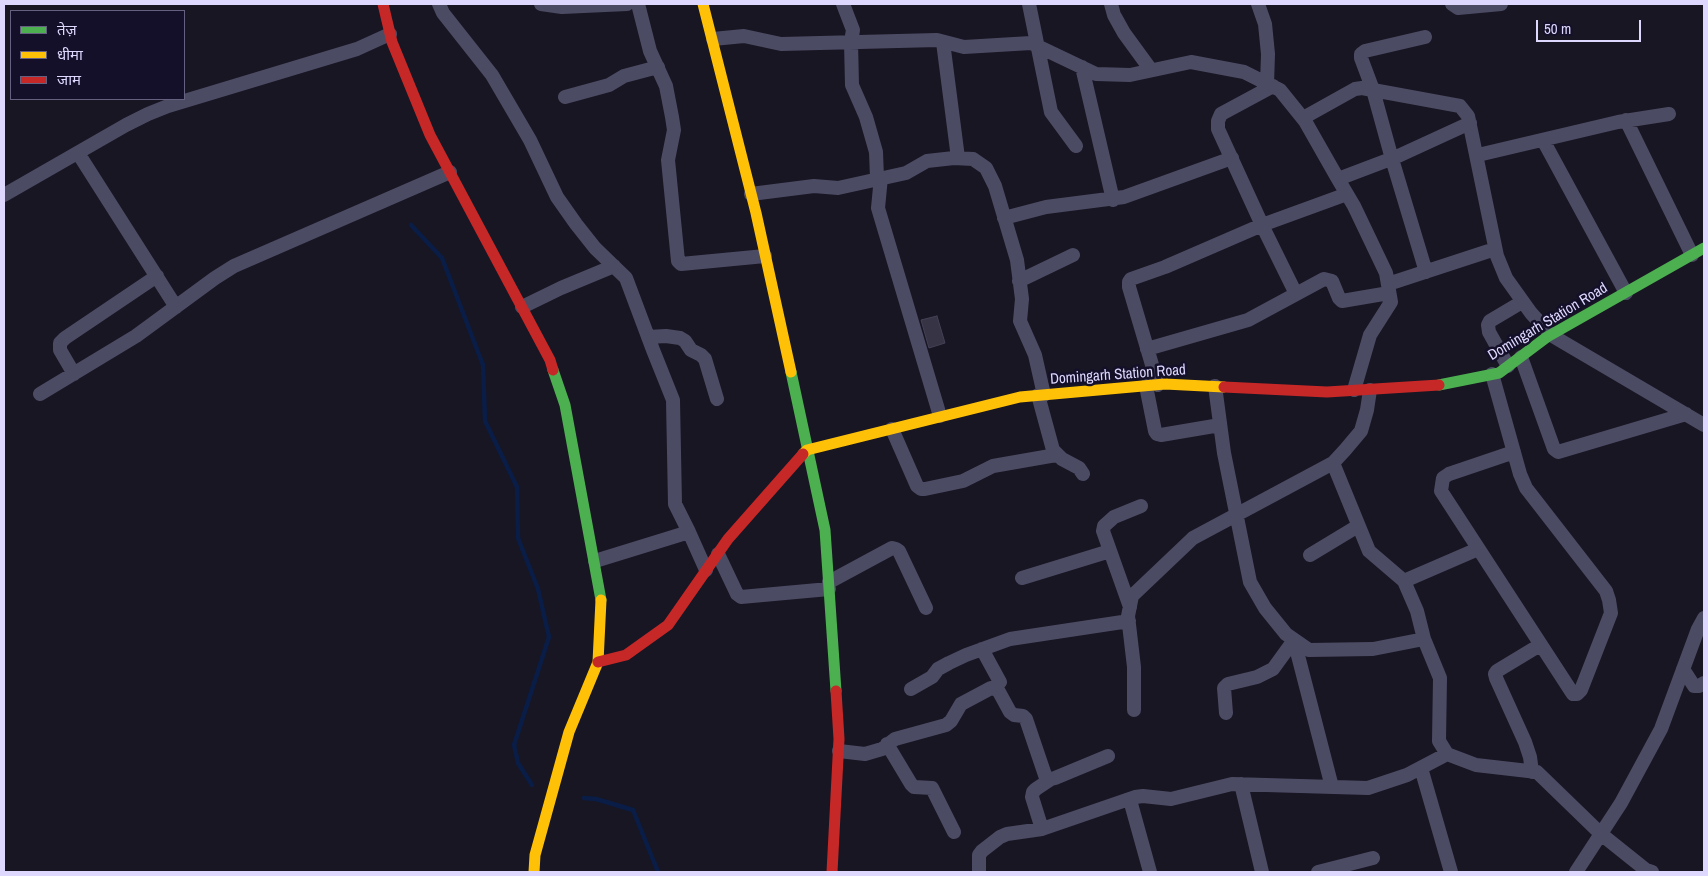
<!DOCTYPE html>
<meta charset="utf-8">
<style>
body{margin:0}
#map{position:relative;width:1708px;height:876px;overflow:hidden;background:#181623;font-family:"Archivo Narrow","Noto Sans Devanagari",sans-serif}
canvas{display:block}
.frame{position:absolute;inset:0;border:5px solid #ded8ff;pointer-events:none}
.legend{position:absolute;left:10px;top:10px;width:175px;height:90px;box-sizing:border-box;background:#151029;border:1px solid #65607f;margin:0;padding:6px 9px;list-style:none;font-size:15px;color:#ded8ff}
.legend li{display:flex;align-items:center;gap:10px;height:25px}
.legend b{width:25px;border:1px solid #65607f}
.scale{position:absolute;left:1536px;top:20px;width:105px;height:22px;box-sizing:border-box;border:2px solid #ded8ff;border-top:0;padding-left:6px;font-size:15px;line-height:18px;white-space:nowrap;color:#ded8ff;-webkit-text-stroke:4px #151029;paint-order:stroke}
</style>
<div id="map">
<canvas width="1708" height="876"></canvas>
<div class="frame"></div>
<ul class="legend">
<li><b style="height:6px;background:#4caf50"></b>तेज़</li>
<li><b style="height:6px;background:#ffc107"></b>धीमा</li>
<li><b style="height:6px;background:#c62828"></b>जाम</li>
</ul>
<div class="scale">50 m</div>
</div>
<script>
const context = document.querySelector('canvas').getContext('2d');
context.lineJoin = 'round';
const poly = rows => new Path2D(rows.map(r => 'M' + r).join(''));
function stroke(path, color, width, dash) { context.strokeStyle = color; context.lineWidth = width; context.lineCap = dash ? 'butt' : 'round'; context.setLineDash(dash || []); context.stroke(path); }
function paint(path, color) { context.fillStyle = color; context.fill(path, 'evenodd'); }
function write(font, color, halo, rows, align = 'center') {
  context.font = font + ' "Archivo Narrow",sans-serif'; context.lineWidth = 5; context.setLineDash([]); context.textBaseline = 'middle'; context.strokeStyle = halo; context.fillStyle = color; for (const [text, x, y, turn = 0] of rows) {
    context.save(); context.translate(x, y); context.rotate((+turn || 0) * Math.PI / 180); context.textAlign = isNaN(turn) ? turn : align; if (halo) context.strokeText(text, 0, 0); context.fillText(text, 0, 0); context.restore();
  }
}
stroke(poly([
 [411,225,442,258,483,365,485,421,517,487,518,538,538,589,549,637,514,745,518,763,532,785],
 [584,798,596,799,633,810,658,872]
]), '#0a1d46', 4.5);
const building = poly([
 [937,316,945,343,929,348,921,320,937,316]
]);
paint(building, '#373445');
stroke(building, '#454157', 1);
stroke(poly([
 [439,4,443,13,492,75,530,140,557,197,576,224,595,248,626,278,653,350,673,400,675,504,689,532,706,570],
 [541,4,562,7,627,4],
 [638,4,650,51,666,86,672,117,674,130,668,160,678,261,681,264,765,256],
 [843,4,853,30,851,42,852,85,866,117,876,152,877,178],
 [1029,4,1051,112,1076,146],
 [1111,4,1114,15,1124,33,1151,70],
 [1258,4,1265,24,1268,54,1267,84],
 [1452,4,1458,8,1501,4],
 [1425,37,1365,51,1361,54,1361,58,1373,90,1392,159,1426,272],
 [713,39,744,36,781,44,937,40,964,47,1031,43,1096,74,1130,75,1191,62,1244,72,1280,90,1305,121,1338,179,1354,206,1386,273,1391,302,1370,335,1354,390],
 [943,42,958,158],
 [1082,67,1113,200],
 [1273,86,1221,114,1218,121,1218,129,1262,225,1296,294],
 [565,97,609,85,624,76,658,67],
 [1303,118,1355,89,1362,88,1460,106,1468,116,1497,256,1506,278,1531,313,1551,335,1704,425],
 [1626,120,1692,255],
 [1543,140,1626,293],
 [78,153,176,307],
 [1478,155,1618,122,1669,114],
 [881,177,878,208,940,416],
 [1338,179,1396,157,1470,123],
 [751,194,814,186,838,188,906,173,927,161,954,158,973,159,986,168,995,186,1017,260,1022,299,1020,321,1035,355,1044,395],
 [4,195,126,125,148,114,168,106,357,49,390,34],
 [1004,218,1046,207,1124,197,1232,158],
 [1019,281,1073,255],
 [1388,284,1495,249],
 [522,307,561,288,614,266],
 [648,337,666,336,680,338,685,341,691,350,701,355,705,359,717,399],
 [1147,349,1248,320,1324,279,1332,281,1339,298,1342,301,1389,293],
 [1521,357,1554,449,1558,452,1686,414],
 [1508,366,1489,332,1488,325,1490,321,1522,302],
 [74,374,60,350,60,343,65,338,157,276],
 [1492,374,1520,474,1526,488,1606,591,1609,600,1611,613,1581,690,1577,694,1573,694,1571,691,1441,491,1443,478,1449,474,1514,452],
 [1158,385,1129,287,1129,282,1131,279,1165,267,1262,225,1347,194],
 [1146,386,1155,431,1157,434,1161,435,1220,425],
 [1215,386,1224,453,1250,582,1265,608,1286,634,1309,650,1373,649,1424,639,1417,611,1404,581,1369,551,1333,463],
 [40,394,136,336,215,278,234,266,450,172],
 [1038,395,1053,450,1062,459,1079,468,1083,474],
 [892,429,917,486,921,489,925,489,963,481,993,466,1056,455],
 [718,554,737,594,741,597,829,589],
 [1310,555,1358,526],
 [595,561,689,532],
 [1022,578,1110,551],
 [1404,581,1478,549],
 [829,582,892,548,896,549,899,551,926,608],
 [1130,607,1103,531,1104,526,1114,517,1141,506],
 [1424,639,1440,678,1439,741,1447,754,1476,765,1537,772,1601,834,1646,870,1652,872],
 [1294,640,1332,787],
 [982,649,1000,682],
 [1683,669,1694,686,1699,686,1704,683],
 [911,689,932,677,938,669,949,663,966,655,1010,639,1129,621],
 [1134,710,1134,667,1128,616,1132,596,1193,538,1333,463,1345,450,1361,431,1367,410,1370,390],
 [1226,713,1224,688,1228,684,1257,677,1273,669,1294,640],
 [887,744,911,784,914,787,932,788,954,832],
 [839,751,865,754,882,749,895,739,946,725,951,721,961,704,991,688,998,690,1010,712,1014,715,1023,716,1026,719,1046,778,1051,779,1055,778,1108,756],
 [1421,768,1451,872],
 [1532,772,1530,757,1525,742,1496,678,1495,674,1497,671,1540,645],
 [1241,784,1262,872],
 [1130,800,1150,872],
 [1042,829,1032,797,1033,792,1036,789,1051,779],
 [979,872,979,855,982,851,1000,837,1007,834,1042,829,1135,797,1143,796,1171,799,1232,784,1368,788,1407,775,1447,754],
 [1318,872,1373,858],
 [1576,872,1621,803,1661,729,1698,629,1704,618]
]), '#4c4b64', 14);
stroke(poly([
 [553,370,565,405,601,600],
 [791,372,825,530,836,691],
 [1439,385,1499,373,1547,337,1704,248]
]), '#4caf50', 11);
stroke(poly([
 [703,4,756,213,791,372],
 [803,454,807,450,1020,397,1165,384,1224,387],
 [534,872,535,855,569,732,598,662,601,600]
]), '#ffc107', 11);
stroke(poly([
 [383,4,392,42,430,135,550,360,553,370],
 [1224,387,1327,392,1439,385],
 [598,662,626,655,668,625,728,539,803,454],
 [832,872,839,739,836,691]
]), '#c62828', 11);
write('15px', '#ded8ff', '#151029', [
 ["Domingarh Station Road",1548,322,-31],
 ["Domingarh Station Road",1118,375,-4]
]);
</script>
